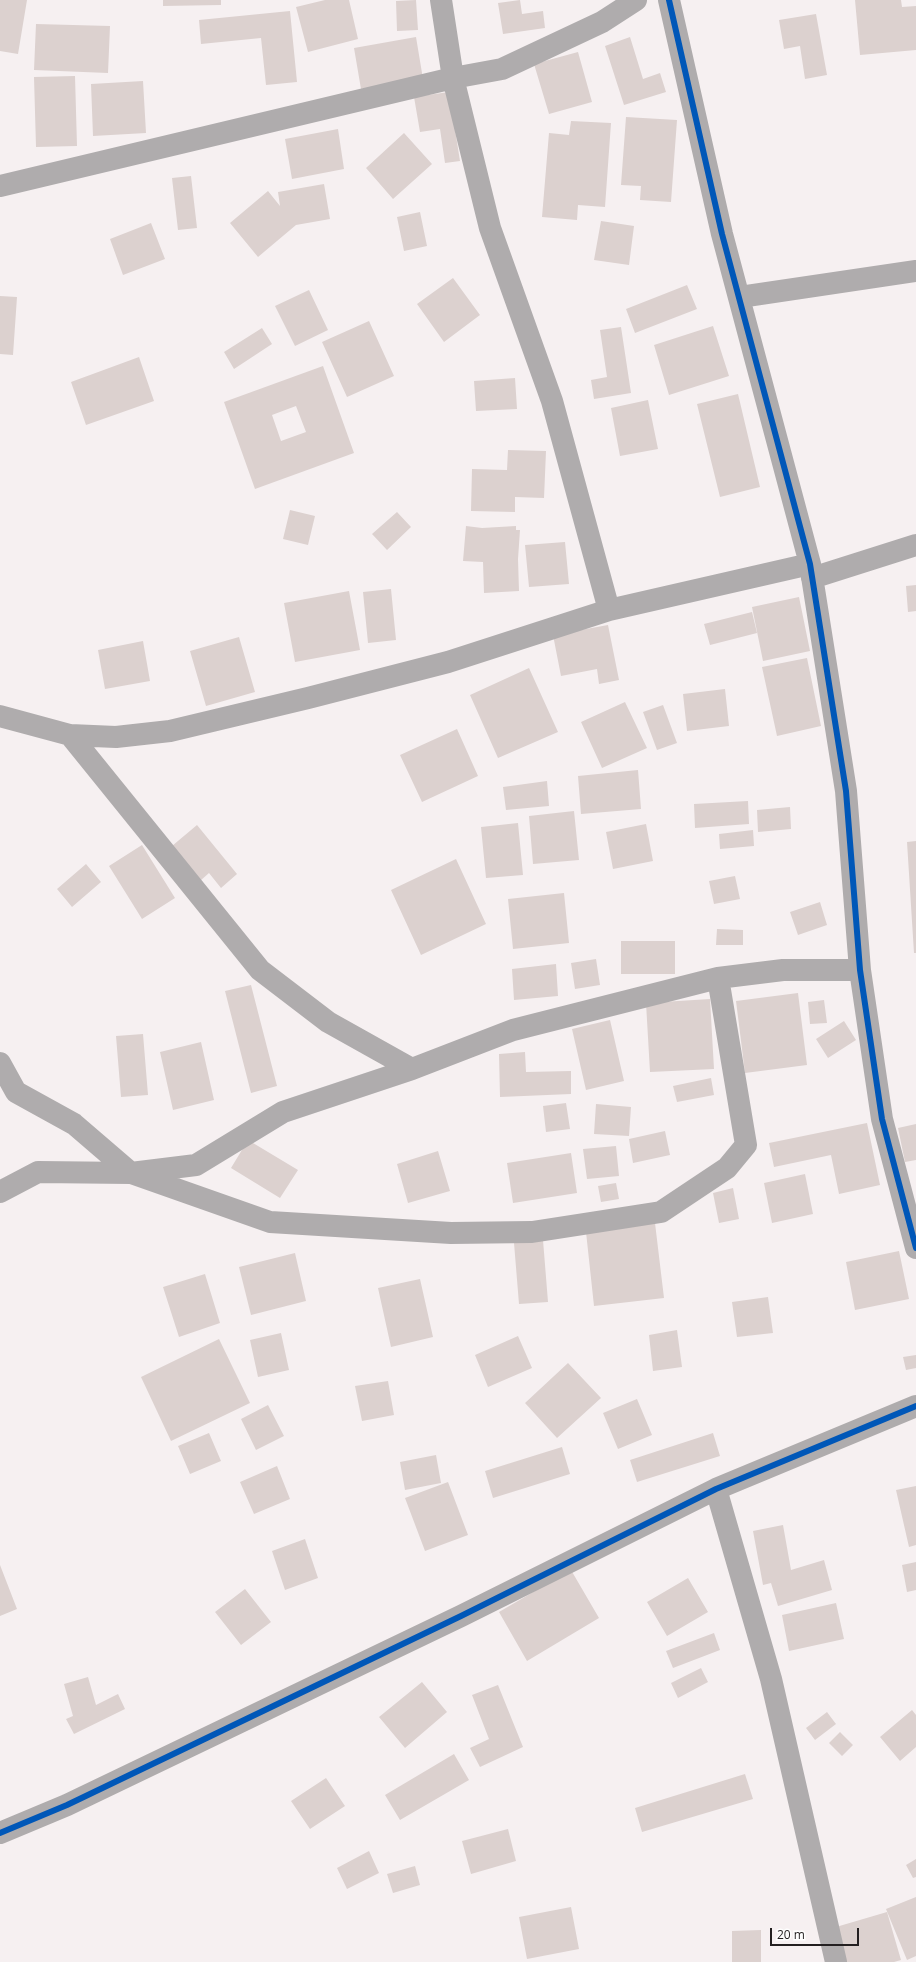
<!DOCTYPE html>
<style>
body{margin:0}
#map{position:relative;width:916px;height:1962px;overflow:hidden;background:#f6f0f1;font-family:"Open Sans",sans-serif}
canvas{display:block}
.scale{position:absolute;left:770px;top:1928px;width:89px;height:18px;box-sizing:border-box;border:2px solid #231f20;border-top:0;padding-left:5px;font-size:12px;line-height:14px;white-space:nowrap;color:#231f20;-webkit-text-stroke:3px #fefefe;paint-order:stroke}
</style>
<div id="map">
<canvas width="916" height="1962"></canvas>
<div class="scale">20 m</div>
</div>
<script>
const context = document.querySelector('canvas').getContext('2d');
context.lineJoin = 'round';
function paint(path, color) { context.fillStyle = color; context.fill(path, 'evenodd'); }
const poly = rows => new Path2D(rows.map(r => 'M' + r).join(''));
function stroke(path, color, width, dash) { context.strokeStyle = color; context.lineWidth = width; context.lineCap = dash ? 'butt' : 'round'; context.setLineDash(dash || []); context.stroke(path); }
paint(poly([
 [0,0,27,0,18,54,0,51],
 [163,0,221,0,221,5,163,6],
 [325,0,349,0,358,39,308,52,296,7],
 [416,0,418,30,397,31,396,1],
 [520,0,522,14,543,11,545,28,503,34,498,3],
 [855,0,901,0,902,7,916,6,916,50,860,55],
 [290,11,297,82,266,85,261,38,201,44,199,20],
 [816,14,827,75,805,79,800,46,784,49,779,20],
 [36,24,110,26,108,73,34,70],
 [416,37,423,79,361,89,354,48],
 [630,37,643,79,660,73,666,92,624,105,605,46],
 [578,52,592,102,549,114,534,64],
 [75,76,77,146,36,147,34,77],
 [143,81,146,133,93,136,91,84],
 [449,92,460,161,445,163,440,129,420,132,414,97],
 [626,117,677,120,671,202,640,200,641,186,621,185],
 [571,121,611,123,605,207,578,205,577,220,542,217,549,133,569,135],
 [338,129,344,169,292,179,285,139],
 [404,133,432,164,393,199,366,168],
 [191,176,197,228,178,230,172,178],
 [324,184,330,219,296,225,258,257,230,223,268,191,280,206,278,192],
 [420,212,427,246,404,251,397,217],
 [601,221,634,226,629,265,594,260],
 [151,223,165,259,123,275,110,239],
 [453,278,480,315,444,342,417,304],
 [687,285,697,309,635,333,626,309],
 [309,290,328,330,295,346,275,306],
 [0,296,17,297,13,355,0,354],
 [369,321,394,376,347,397,322,342],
 [713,326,729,376,669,395,654,345],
 [621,327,631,393,594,399,591,380,607,377,600,330],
 [262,328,272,344,234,369,224,352],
 [139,357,154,401,86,425,71,382],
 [323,366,354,453,255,489,224,402],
 [296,406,306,432,281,441,272,415],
 [515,378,517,409,476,411,474,381],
 [738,394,760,487,720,497,697,404],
 [648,400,658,449,620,456,611,408],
 [508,450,546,451,544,498,515,497,515,512,471,511,472,469,507,470],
 [290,510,315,516,308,545,283,539],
 [397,512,411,527,387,550,372,534],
 [466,526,482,528,516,526,516,530,520,530,518,559,519,591,484,593,483,562,463,561],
 [565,542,569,584,529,587,525,545],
 [916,585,916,611,908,612,906,586],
 [391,589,396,640,368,643,363,592],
 [349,591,360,650,295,662,284,603],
 [799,597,810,651,763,661,752,607],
 [752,612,757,633,710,645,704,624],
 [608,625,619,680,599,684,597,669,561,676,553,635],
 [239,637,255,692,206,706,190,651],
 [143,641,150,681,105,689,98,650],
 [807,658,821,726,777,736,762,667],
 [529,668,558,732,498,758,470,695],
 [725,689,729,726,687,731,683,694],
 [625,702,647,748,602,768,581,722],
 [663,705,677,743,657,750,643,712],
 [457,729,478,776,422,802,400,755],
 [638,770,641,809,581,814,578,776],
 [547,781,549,806,506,810,503,787],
 [748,801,749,824,695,828,694,804],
 [790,807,791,829,758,832,757,810],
 [574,811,579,860,533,864,529,816],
 [518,823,523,875,486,878,481,827],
 [646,824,653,861,613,869,606,832],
 [197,825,237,874,221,888,209,873,200,881,172,846],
 [753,830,754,846,720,849,719,834],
 [916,841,916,953,914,953,907,842],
 [142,845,175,898,142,919,109,866],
 [456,859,486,924,421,955,391,890],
 [86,864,101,882,72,907,57,889],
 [735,876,740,899,714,904,709,881],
 [564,893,569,943,513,949,508,899],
 [820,902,827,925,798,935,790,912],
 [717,929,743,930,743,945,716,945],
 [621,941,675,941,675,974,621,974],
 [596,959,600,985,575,989,571,963],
 [556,964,558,996,514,1000,512,969],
 [251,985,277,1086,251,1093,225,991],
 [798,993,807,1065,745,1073,736,1001],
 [710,999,714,1069,650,1072,646,1003],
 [824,1000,827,1023,810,1024,808,1002],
 [610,1020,624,1081,586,1090,572,1029],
 [844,1021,856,1040,828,1058,816,1039],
 [143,1034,148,1095,121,1097,116,1036],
 [201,1042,214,1100,173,1110,160,1052],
 [525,1052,526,1072,571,1071,571,1094,500,1097,499,1054],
 [711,1078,714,1095,677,1102,673,1086],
 [566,1103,570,1129,546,1132,543,1106],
 [596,1104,631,1107,629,1136,594,1134],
 [867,1123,880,1185,839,1194,831,1155,774,1167,769,1143],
 [916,1124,916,1160,905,1162,898,1128],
 [665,1131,670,1155,633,1163,629,1139],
 [248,1140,298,1170,280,1198,231,1168],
 [616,1146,619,1176,587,1179,583,1149],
 [438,1151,450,1191,408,1203,397,1164],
 [571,1153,577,1193,513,1203,507,1163],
 [805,1174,813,1214,772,1223,764,1183],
 [616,1183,619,1199,601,1202,598,1186],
 [733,1188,739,1219,719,1223,713,1193],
 [655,1223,664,1298,594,1306,586,1232],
 [543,1240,548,1302,519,1304,514,1243],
 [899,1251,909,1299,855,1310,846,1262],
 [295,1253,306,1301,251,1315,239,1267],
 [205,1274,220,1323,179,1337,163,1287],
 [420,1279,433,1337,391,1347,378,1288],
 [768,1297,773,1333,737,1337,732,1302],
 [677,1330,682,1367,653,1371,649,1335],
 [281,1333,289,1370,258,1377,250,1340],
 [518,1336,532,1368,488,1387,475,1355],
 [219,1339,250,1403,171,1441,141,1377],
 [916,1355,916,1368,906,1370,903,1357],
 [568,1363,601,1398,557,1438,525,1403],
 [388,1381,394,1415,362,1421,355,1386],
 [637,1399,652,1435,618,1449,603,1413],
 [268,1405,284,1436,256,1450,241,1419],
 [209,1433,221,1461,190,1474,178,1446],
 [713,1433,720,1456,637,1482,630,1460],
 [562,1447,570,1474,493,1498,485,1471],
 [436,1455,441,1483,405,1490,400,1462],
 [277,1466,290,1499,254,1514,240,1482],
 [448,1482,468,1535,425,1551,405,1498],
 [916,1486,916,1545,909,1547,896,1490],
 [783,1525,791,1570,824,1560,832,1590,778,1606,771,1583,763,1585,753,1531],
 [305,1539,318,1578,285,1590,272,1551],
 [916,1562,916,1590,907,1592,902,1565],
 [0,1565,17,1609,0,1616],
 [571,1570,599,1618,527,1661,499,1612],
 [688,1578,708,1612,667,1636,647,1602],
 [245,1589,271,1622,241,1645,215,1612],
 [836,1603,844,1639,789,1651,782,1615],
 [714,1633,720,1650,673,1668,666,1651],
 [701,1668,708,1682,678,1698,671,1683],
 [88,1677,96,1705,118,1694,125,1709,74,1734,66,1719,73,1716,64,1684],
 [422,1682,447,1712,405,1748,379,1717],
 [498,1685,523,1747,480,1767,470,1748,489,1739,472,1695],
 [912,1710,916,1715,916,1747,900,1761,880,1737],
 [827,1712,836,1724,815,1740,806,1728],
 [840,1732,853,1745,842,1756,829,1743],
 [454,1754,469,1780,400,1820,385,1795],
 [745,1774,753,1799,642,1832,635,1808],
 [326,1778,345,1806,310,1829,291,1801],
 [508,1829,516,1861,471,1874,462,1841],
 [369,1851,379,1873,347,1889,337,1868],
 [916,1859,916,1877,913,1878,906,1865],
 [415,1866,420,1885,393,1893,387,1874],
 [916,1897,916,1956,907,1960,886,1909],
 [571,1907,579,1949,527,1959,519,1917],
 [887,1912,901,1960,894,1962,846,1962,836,1927],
 [761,1930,761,1962,732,1962,732,1931]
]), '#dcd1cf');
stroke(poly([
 [441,0,453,78,490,228,552,401,609,610],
 [669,0,722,234,810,564,846,791,860,970,882,1119,916,1248],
 [0,186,453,78,502,69,602,22,636,0],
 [740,297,916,271],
 [812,578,916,545],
 [0,716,70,735,116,737,170,731,308,698,448,662,609,610,810,564],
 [70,735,260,970,328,1022,412,1069],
 [0,1063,16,1092,74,1124,131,1173,270,1222,451,1233,532,1232,661,1212,727,1168,746,1145,718,978],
 [0,1192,38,1172,131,1173,196,1165,283,1112,412,1069,513,1030,718,978,783,970,860,970],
 [716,1489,771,1679,836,1962],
 [0,1833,67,1805,461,1616,716,1489,916,1406]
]), '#afacad', 22);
stroke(poly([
 [669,0,722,234,810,564,846,791,860,970,882,1119,916,1248],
 [0,1833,67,1805,461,1616,716,1489,916,1406]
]), '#0057b8', 6);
</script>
